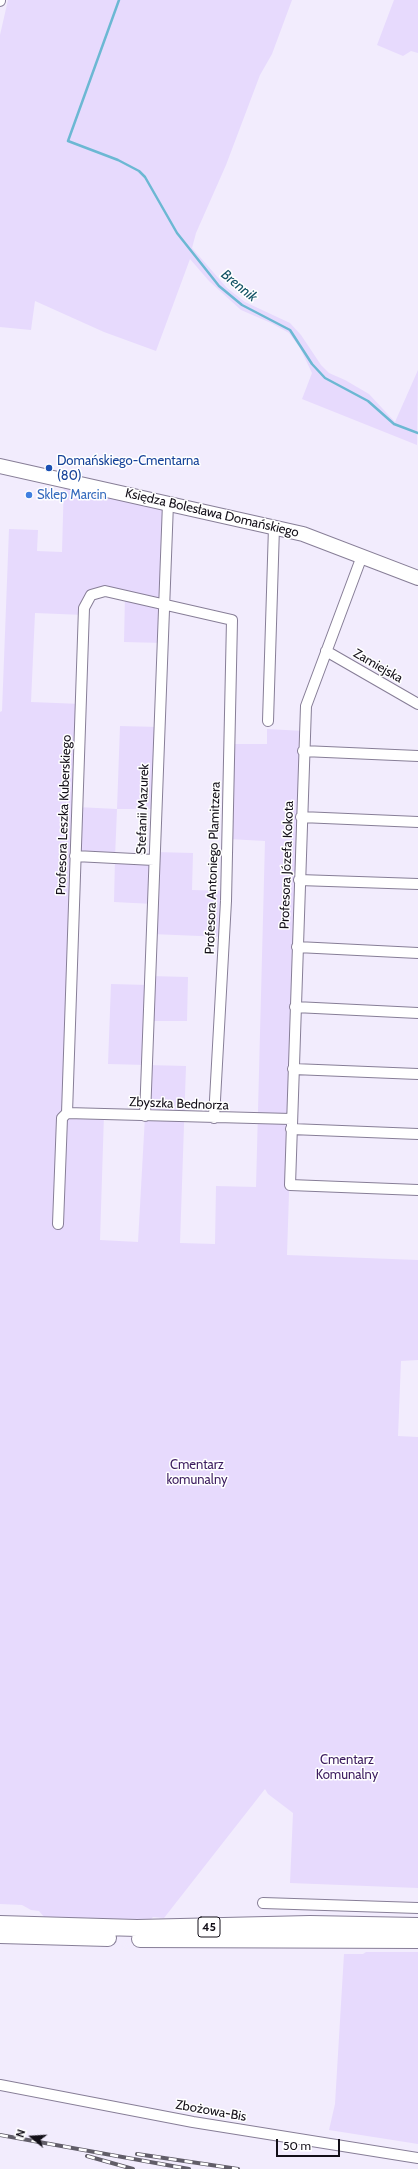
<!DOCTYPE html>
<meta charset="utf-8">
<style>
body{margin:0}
#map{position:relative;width:418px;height:2169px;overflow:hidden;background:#f2ecfd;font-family:Cabin,sans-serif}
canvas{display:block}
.north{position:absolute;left:12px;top:2117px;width:40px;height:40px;-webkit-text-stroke:3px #fff;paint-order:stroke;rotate:288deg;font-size:11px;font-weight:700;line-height:16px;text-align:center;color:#130f18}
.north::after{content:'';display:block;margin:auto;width:14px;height:18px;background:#130f18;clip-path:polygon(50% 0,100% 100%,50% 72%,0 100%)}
.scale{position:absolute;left:276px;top:2139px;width:64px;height:18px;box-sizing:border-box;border:2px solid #130f18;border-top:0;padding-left:5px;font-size:12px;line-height:14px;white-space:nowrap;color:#130f18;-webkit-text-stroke:3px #fff;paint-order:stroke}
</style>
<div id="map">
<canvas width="418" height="2169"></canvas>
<div class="north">N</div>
<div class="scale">50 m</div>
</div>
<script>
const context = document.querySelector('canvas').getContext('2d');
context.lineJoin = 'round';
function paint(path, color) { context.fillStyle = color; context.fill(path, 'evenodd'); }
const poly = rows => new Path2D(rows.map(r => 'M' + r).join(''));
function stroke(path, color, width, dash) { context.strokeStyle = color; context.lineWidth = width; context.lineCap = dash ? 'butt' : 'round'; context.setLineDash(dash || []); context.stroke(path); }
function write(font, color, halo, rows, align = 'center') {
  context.font = font + ' Cabin,sans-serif'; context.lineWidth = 3; context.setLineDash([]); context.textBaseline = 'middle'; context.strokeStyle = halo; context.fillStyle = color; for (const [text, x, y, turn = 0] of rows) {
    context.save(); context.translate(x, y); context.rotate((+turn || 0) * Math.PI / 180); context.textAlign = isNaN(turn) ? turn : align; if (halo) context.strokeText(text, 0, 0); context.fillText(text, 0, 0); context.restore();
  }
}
paint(poly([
 [8,0,292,0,272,54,260,75,226,165,196,233,192,248,227,288,245,302,290,323,301,335,321,365,329,373,345,380,369,394,395,422,418,370,417,445,302,399,312,373,300,348,289,333,271,323,241,310,209,281,190,259,156,351,104,332,35,301,31,330,0,327,0,35],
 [394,0,418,0,418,53,411,51,403,56,377,45],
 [64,480,168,503,163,643,124,642,125,595,99,591,84,615,35,613,31,702,81,704,77,807,117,809,120,726,159,727,156,809,117,809,115,858,154,860,155,852,193,853,192,890,227,891,225,937,151,934,153,904,114,902,115,858,76,856,67,1113,104,1114,100,1240,138,1242,145,1116,146,1065,108,1064,111,984,149,985,150,976,188,977,187,1021,148,1021,147,1065,186,1066,180,1243,215,1244,216,1186,256,1187,265,841,228,839,230,744,267,744,267,729,304,731,287,1255,418,1260,418,1360,401,1361,398,1436,418,1437,418,1888,290,1883,293,1813,268,1794,265,1789,164,1918,153,1917,148,1922,45,1918,39,1911,31,1910,22,1905,0,1904,0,712,2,711,9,529,38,530,37,551,62,552],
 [366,1952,418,1952,418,2144,329,2130,335,2104,344,1954,363,1954]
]), '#e7dafd');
stroke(poly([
 [119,0,68,141,118,160,139,171,145,177,177,233,219,286,242,305,290,330,312,364,325,378,368,401,394,424,418,433]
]), '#6cb8d3', 2.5);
const street = poly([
 [0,1,0,0],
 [362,556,306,706,290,1185,418,1190],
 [326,651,418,704],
 [268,721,274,527],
 [303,751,418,756],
 [301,817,418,822],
 [75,856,154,860],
 [299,880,418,884],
 [297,947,418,953],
 [295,1007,418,1013],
 [293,1069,418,1074],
 [67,1113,84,608,91,595,105,591,232,620,226,901,214,1118],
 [67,1113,291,1119],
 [145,1116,168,503],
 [291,1129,418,1134],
 [58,1224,62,1118,67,1113],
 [263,1903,418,1908],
 [0,2085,193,2122,418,2158]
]);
const secondary = poly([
 [0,466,303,534,418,578]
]);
const primary = poly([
 [0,1924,137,1928,310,1924,418,1926],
 [0,1935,108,1938],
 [140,1939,418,1940]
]);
stroke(street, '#877e97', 12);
stroke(secondary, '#877e97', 16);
stroke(primary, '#877e97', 18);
stroke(street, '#fff', 10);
stroke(secondary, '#fff', 14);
stroke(primary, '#fff', 16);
const rail = poly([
 [0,2135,189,2169],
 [137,2154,238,2169],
 [87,2156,133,2169]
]);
stroke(rail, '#615d68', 4);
stroke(rail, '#fff', 2.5, [8]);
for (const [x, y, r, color] of [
 [49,468,4,"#1a4fb4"],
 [29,495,4,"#3f7fe0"]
]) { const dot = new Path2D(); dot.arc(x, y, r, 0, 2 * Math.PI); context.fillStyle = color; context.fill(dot); stroke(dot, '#fff', 1.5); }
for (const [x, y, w] of [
 [209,1927,22]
]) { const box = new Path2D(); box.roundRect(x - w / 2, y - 10, w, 20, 3); context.fillStyle = '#fff'; context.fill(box); stroke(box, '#130f18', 1); }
write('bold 12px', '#130f18', null, [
 ["45",209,1927]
]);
write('13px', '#164399', '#fff', [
 ["Domańskiego-Cmentarna",57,461],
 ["(80)",57,476]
], 'left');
write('13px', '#366cbe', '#fff', [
 ["Sklep Marcin",37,495]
], 'left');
write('13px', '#130f18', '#fff', [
 ["Księdza Bolesława Domańskiego",212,513,13],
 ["Zamiejska",378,666,30],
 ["Stefanii Mazurek",143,809,-88],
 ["Profesora Leszka Kuberskiego",64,815,-88],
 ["Profesora Józefa Kokota",287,865,-88],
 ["Profesora Antoniego Plamitzera",213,868,-88],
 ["Zbyszka Bednorza",179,1104,2],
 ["Zbożowa-Bis",211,2111,10]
]);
write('13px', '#3c1c5f', '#fff', [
 ["Cmentarz",197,1465],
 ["komunalny",197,1480],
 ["Cmentarz",347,1760],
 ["Komunalny",347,1775]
]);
write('italic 14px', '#125265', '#fff', [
 ["Brennik",239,286,39]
]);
</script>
